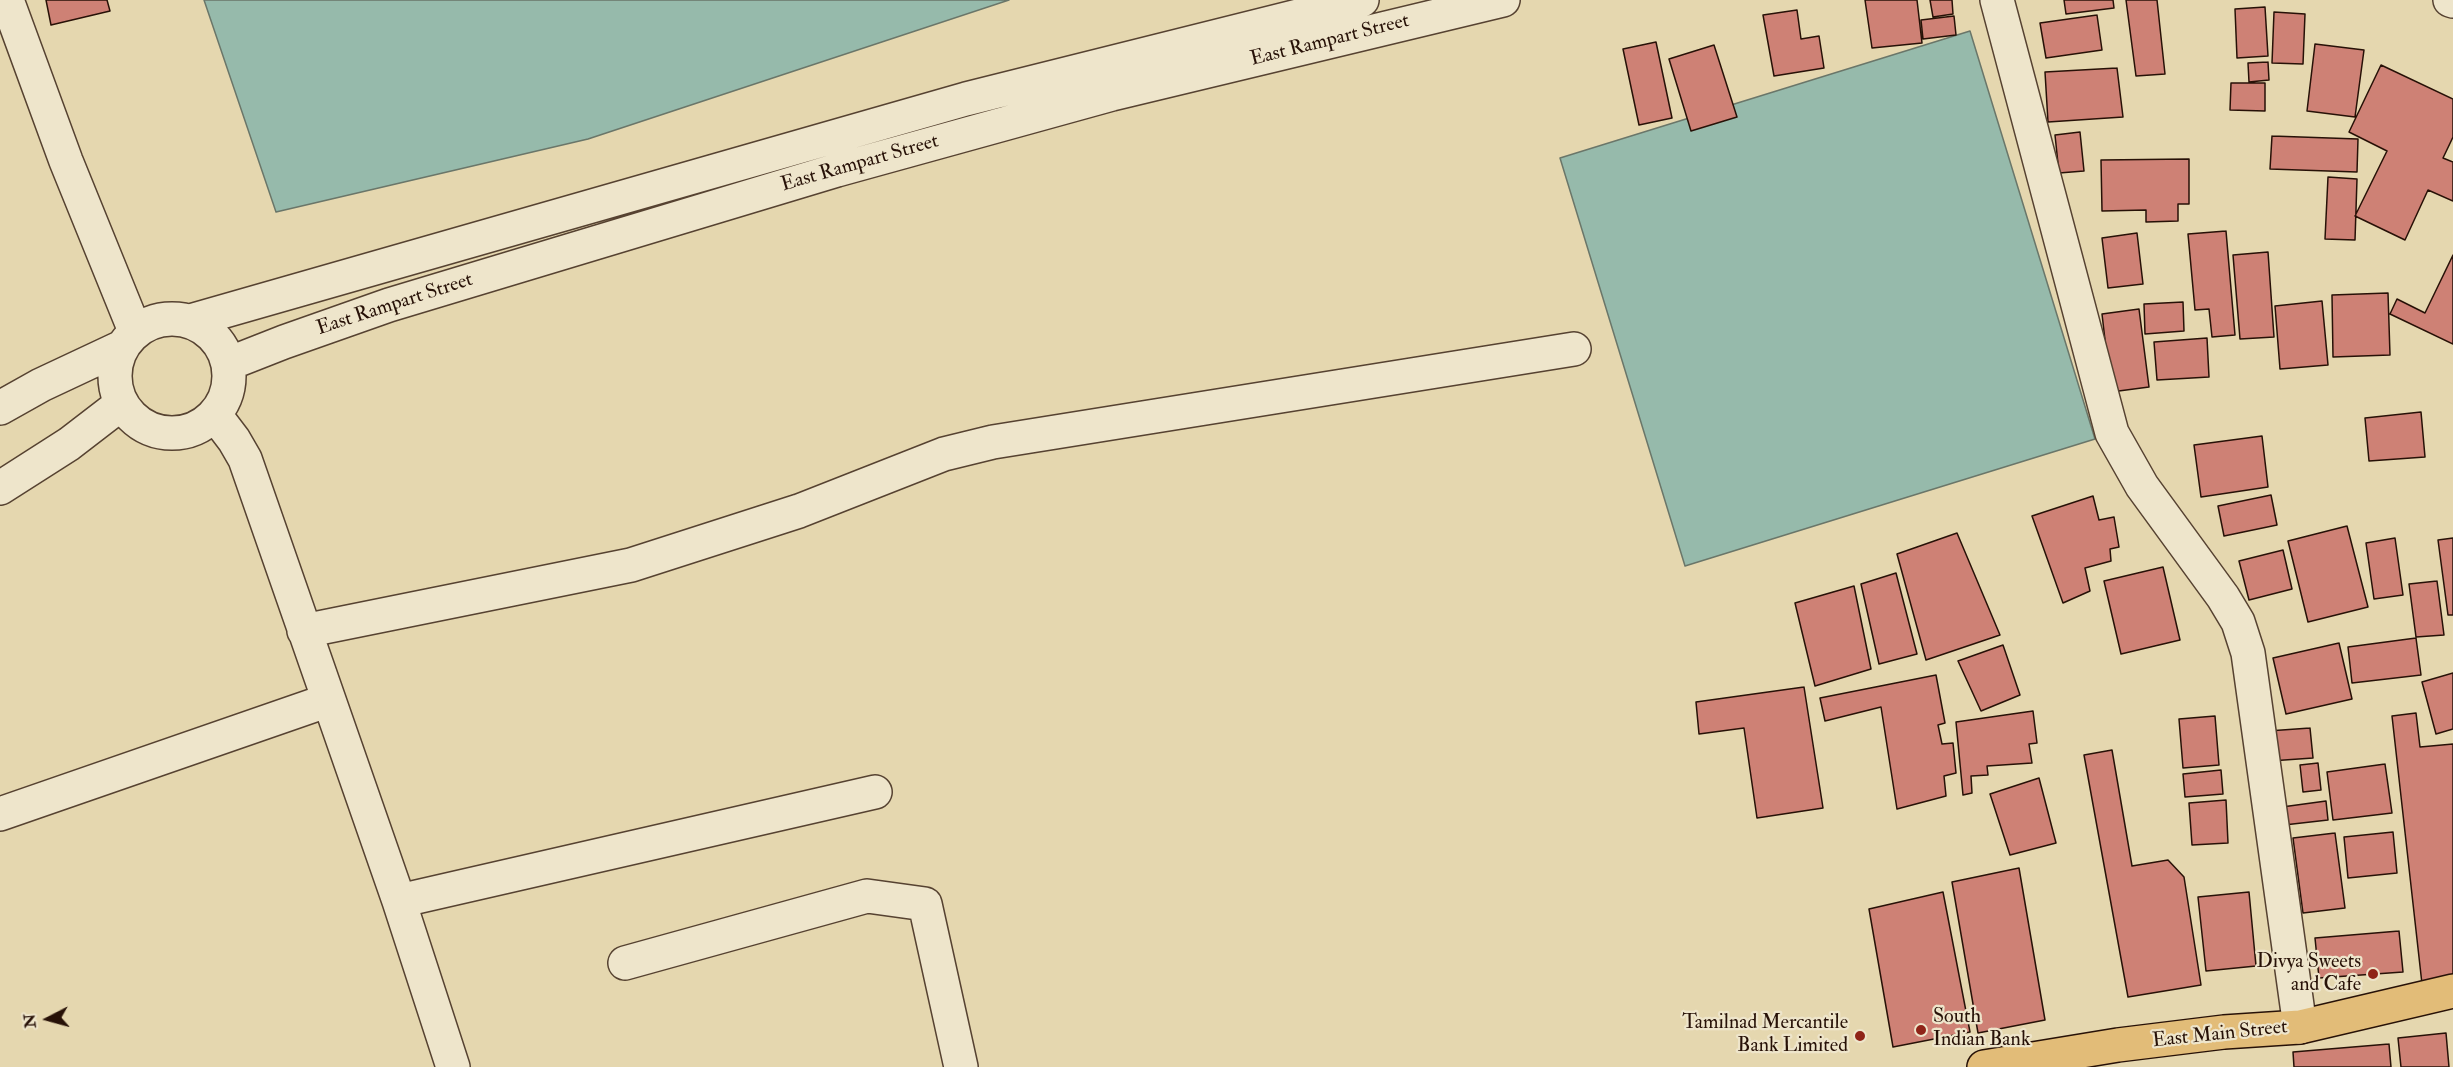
<!DOCTYPE html>
<style>
body{margin:0}
#map{position:relative;width:2453px;height:1067px;overflow:hidden;background:#e5d7af;font-family:"IM FELL Double Pica",serif}
canvas{display:block}
.north{position:absolute;left:18px;top:989px;width:60px;height:60px;-webkit-text-stroke:4px #eee5cb;paint-order:stroke;rotate:264deg;font-size:16px;font-weight:700;line-height:24px;text-align:center;color:#271107}
.north::after{content:'';display:block;margin:auto;width:21px;height:27px;background:#271107;clip-path:polygon(50% 0,100% 100%,50% 72%,0 100%)}
</style>
<div id="map">
<canvas width="2453" height="1067"></canvas>
<div class="north">N</div>
</div>
<script>
const context = document.querySelector('canvas').getContext('2d');
context.lineJoin = 'round';
function paint(path, color) { context.fillStyle = color; context.fill(path, 'evenodd'); }
const poly = rows => new Path2D(rows.map(r => 'M' + r).join(''));
function stroke(path, color, width, dash) { context.strokeStyle = color; context.lineWidth = width; context.lineCap = dash ? 'butt' : 'round'; context.setLineDash(dash || []); context.stroke(path); }
function write(font, color, halo, rows, align = 'center') {
  context.font = font + ' "IM FELL Double Pica",serif'; context.lineWidth = 4.5; context.setLineDash([]); context.textBaseline = 'middle'; context.strokeStyle = halo; context.fillStyle = color; for (const [text, x, y, turn = 0] of rows) {
    context.save(); context.translate(x, y); context.rotate((+turn || 0) * Math.PI / 180); context.textAlign = isNaN(turn) ? turn : align; if (halo) context.strokeText(text, 0, 0); context.fillText(text, 0, 0); context.restore();
  }
}
const water = poly([
 [204,0,1009,0,588,139,276,212,204,0],
 [1970,31,2095,439,1685,566,1560,158,1970,31]
]);
paint(water, '#96baab');
stroke(water, '#6a7669', 1.5);
const building = poly([
 [46,0,107,0,110,11,51,25,46,0],
 [1865,0,1917,0,1922,43,1872,48,1865,0],
 [1930,0,1952,0,1953,14,1933,17,1930,0],
 [2064,0,2113,0,2114,8,2066,14,2064,0],
 [2126,0,2157,0,2165,74,2136,76,2126,0],
 [2265,7,2268,56,2237,58,2235,9,2265,7],
 [1797,10,1801,39,1819,36,1824,68,1774,76,1763,15,1797,10],
 [2274,12,2305,14,2303,64,2272,63,2274,12],
 [2097,15,2102,50,2046,58,2040,23,2097,15],
 [1954,16,1956,35,1923,39,1921,20,1954,16],
 [1656,42,1672,118,1639,125,1623,49,1656,42],
 [2315,44,2364,50,2355,117,2307,111,2315,44],
 [1714,45,1737,117,1691,131,1669,59,1714,45],
 [2268,62,2269,80,2249,82,2248,63,2268,62],
 [2381,65,2453,99,2453,137,2443,158,2453,162,2453,201,2428,190,2405,240,2355,216,2387,151,2349,132,2381,65],
 [2117,68,2123,117,2048,122,2045,72,2117,68],
 [2231,83,2265,83,2265,111,2230,110,2231,83],
 [2080,132,2084,171,2059,173,2055,135,2080,132],
 [2272,136,2358,139,2357,172,2270,169,2272,136],
 [2189,159,2189,204,2178,204,2178,221,2146,222,2146,210,2102,211,2101,160,2189,159],
 [2328,177,2357,179,2355,240,2325,239,2328,177],
 [2226,231,2235,335,2212,337,2209,309,2195,310,2188,234,2226,231],
 [2137,233,2143,284,2108,288,2102,238,2137,233],
 [2268,252,2274,337,2240,339,2233,255,2268,252],
 [2453,255,2453,344,2390,314,2397,299,2425,313,2453,255],
 [2388,293,2390,355,2333,357,2332,295,2388,293],
 [2322,301,2328,365,2280,369,2275,306,2322,301],
 [2183,302,2184,331,2145,334,2144,304,2183,302],
 [2139,309,2149,387,2111,392,2102,314,2139,309],
 [2207,338,2209,377,2157,380,2154,342,2207,338],
 [2421,412,2425,457,2369,461,2365,418,2421,412],
 [2262,436,2268,487,2201,497,2194,445,2262,436],
 [2271,495,2277,525,2224,536,2218,506,2271,495],
 [2093,496,2099,520,2114,517,2119,547,2110,549,2111,561,2085,568,2090,591,2063,603,2032,516,2093,496],
 [2347,526,2368,607,2308,622,2288,541,2347,526],
 [1957,533,2000,635,1926,660,1897,554,1957,533],
 [2395,538,2403,595,2374,599,2366,543,2395,538],
 [2453,538,2453,615,2448,615,2438,540,2453,538],
 [2283,550,2292,589,2249,600,2239,561,2283,550],
 [2163,567,2180,640,2121,654,2104,581,2163,567],
 [1896,573,1917,654,1879,664,1861,584,1896,573],
 [2437,581,2444,635,2416,637,2409,584,2437,581],
 [1854,586,1871,669,1815,686,1795,603,1854,586],
 [2416,638,2421,675,2352,683,2348,647,2416,638],
 [2339,643,2352,699,2286,714,2273,658,2339,643],
 [2003,645,2020,695,1981,711,1958,661,2003,645],
 [2453,673,2453,729,2436,734,2422,682,2453,673],
 [1936,675,1945,723,1938,725,1942,744,1953,743,1956,773,1944,776,1946,796,1897,809,1881,707,1825,721,1820,698,1936,675],
 [1804,687,1823,808,1757,818,1744,728,1699,734,1696,702,1804,687],
 [2033,711,2037,743,2029,744,2032,763,1987,766,1988,775,1971,776,1972,793,1963,795,1956,722,2033,711],
 [2416,713,2420,747,2453,744,2453,981,2422,984,2392,716,2416,713],
 [2215,716,2219,765,2183,768,2179,719,2215,716],
 [2310,728,2313,758,2270,761,2268,731,2310,728],
 [2112,750,2132,866,2168,860,2184,877,2201,985,2128,997,2084,755,2112,750],
 [2318,763,2321,790,2303,792,2300,765,2318,763],
 [2385,764,2392,813,2333,820,2327,772,2385,764],
 [2221,770,2223,794,2185,797,2183,774,2221,770],
 [2039,778,2056,843,2010,855,1990,794,2039,778],
 [2226,800,2228,843,2192,845,2189,803,2226,800],
 [2326,801,2328,820,2284,825,2282,807,2326,801],
 [2393,832,2397,873,2348,878,2344,837,2393,832],
 [2335,833,2345,908,2303,913,2293,838,2335,833],
 [2019,868,2045,1020,1978,1033,1952,882,2019,868],
 [1943,892,1970,1032,1893,1047,1869,909,1943,892],
 [2249,892,2256,966,2206,971,2198,897,2249,892],
 [2399,931,2403,972,2319,978,2315,938,2399,931],
 [2446,1033,2449,1067,2401,1067,2398,1038,2446,1033],
 [2389,1044,2391,1067,2294,1067,2293,1052,2389,1044]
]);
paint(building, '#ce8175');
stroke(building, '#271107', 1.5);
const minor = poly([
 [7,0,66,161,135,331],
 [1997,0,2112,433,2142,486,2223,597,2238,622,2248,653,2300,1027],
 [2450,0,2453,1],
 '115 376a57 57 0 1 1 114 0a57 57 0 1 1-114 0Z',
 [190,321,966,99,1362,0],
 [228,364,284,342,389,305,837,170,1112,94,1503,0],
 [0,408,41,385,122,347],
 [215,415,234,440,245,459,399,901,453,1067],
 [0,488,69,444,121,404],
 [304,631,631,565,799,511,944,454,993,442,1574,349],
 [0,814,329,700],
 [399,901,875,792],
 [625,963,867,896,925,904,961,1067]
]);
const major = poly([
 [1984,1067,2118,1045,2224,1032,2300,1027,2453,991]
]);
stroke(minor, '#564231', 36);
stroke(major, '#271107', 36);
stroke(minor, '#eee5cb', 33);
stroke(major, '#e2bc78', 33);
for (const [x, y, r, color] of [
 [2373,974,6,"#8f2418"],
 [1921,1030,6,"#8f2418"],
 [1860,1036,6,"#8f2418"]
]) { const dot = new Path2D(); dot.arc(x, y, r, 0, 2 * Math.PI); context.fillStyle = color; context.fill(dot); stroke(dot, '#eee5cb', 2); }
write('20px', '#271107', '#eee5cb', [
 ["East Rampart Street",1330,41,-14],
 ["East Rampart Street",860,164,-16],
 ["East Rampart Street",395,305,-18],
 ["East Main Street",2220,1035,-6]
]);
write('20px', '#271107', '#eee5cb', [
 ["Divya Sweets",2361,963],
 ["and Cafe",2361,986],
 ["South",1933,1018,"left"],
 ["Indian Bank",1933,1041,"left"],
 ["Tamilnad Mercantile",1848,1024],
 ["Bank Limited",1848,1047]
], 'right');
</script>
